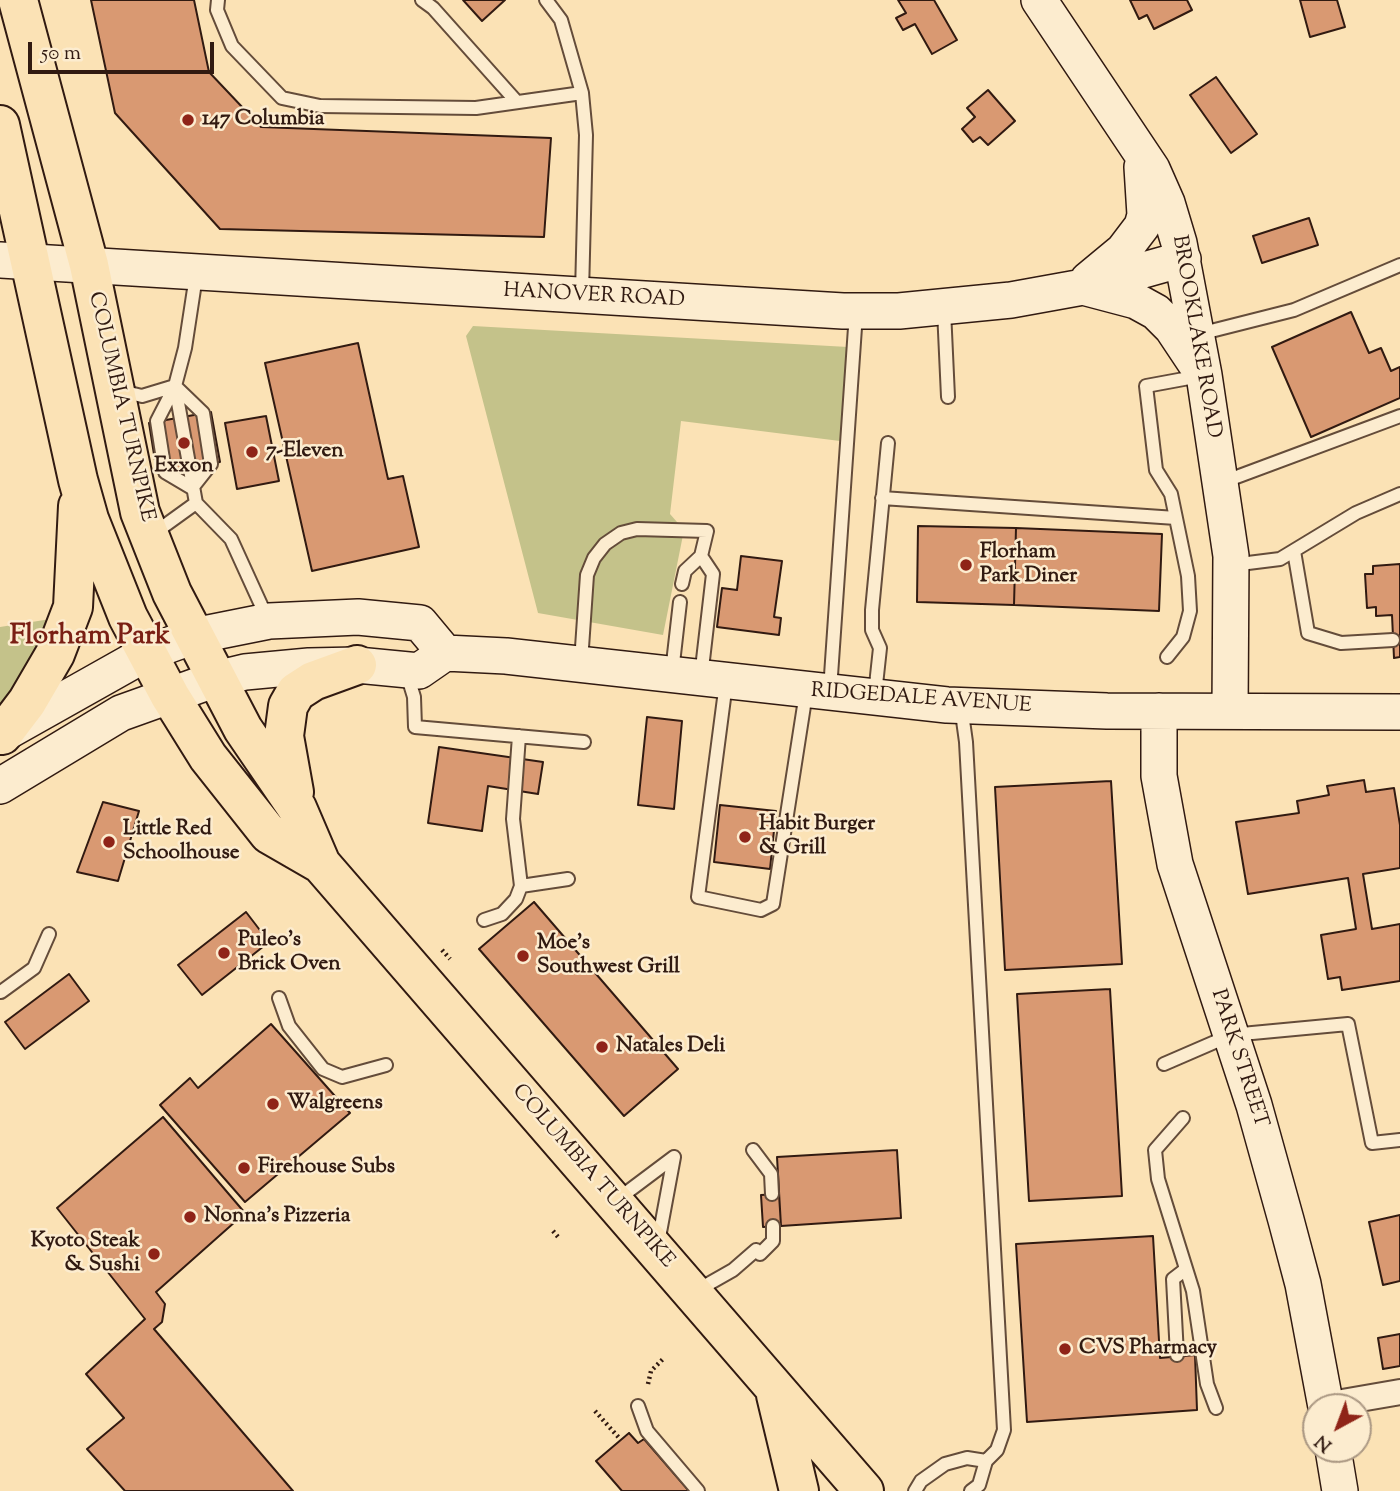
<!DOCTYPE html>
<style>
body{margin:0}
#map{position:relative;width:1400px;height:1491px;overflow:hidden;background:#fbe2b5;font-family:"Sorts Mill Goudy",serif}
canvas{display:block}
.north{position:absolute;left:1302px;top:1393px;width:70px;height:70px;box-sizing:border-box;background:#fceccf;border:2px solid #ab9883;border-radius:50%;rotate:221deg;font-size:19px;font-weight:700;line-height:28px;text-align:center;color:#311a11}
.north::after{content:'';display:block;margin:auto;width:24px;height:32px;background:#8f2418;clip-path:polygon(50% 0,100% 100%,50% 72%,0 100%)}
.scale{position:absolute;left:28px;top:42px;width:186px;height:32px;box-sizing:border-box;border:4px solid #311a11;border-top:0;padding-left:9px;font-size:21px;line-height:24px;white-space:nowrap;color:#311a11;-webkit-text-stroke:5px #fceccf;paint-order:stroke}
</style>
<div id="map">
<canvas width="1400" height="1491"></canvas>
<div class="north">N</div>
<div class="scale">50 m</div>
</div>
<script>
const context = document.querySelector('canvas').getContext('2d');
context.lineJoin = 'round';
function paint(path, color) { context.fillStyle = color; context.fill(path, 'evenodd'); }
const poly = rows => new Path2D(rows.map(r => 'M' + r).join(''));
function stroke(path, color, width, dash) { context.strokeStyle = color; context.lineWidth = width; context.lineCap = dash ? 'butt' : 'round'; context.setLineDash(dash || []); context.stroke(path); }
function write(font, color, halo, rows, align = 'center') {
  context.font = font + ' "Sorts Mill Goudy",serif'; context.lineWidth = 5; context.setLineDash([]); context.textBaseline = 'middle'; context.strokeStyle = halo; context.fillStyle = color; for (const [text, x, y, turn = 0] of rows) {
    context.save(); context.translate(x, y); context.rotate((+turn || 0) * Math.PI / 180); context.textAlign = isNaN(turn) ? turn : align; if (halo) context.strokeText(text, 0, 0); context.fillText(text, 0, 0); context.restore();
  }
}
paint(poly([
 [473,326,848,347,840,441,681,421,670,514,684,530,663,635,538,613,466,336],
 [57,618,19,689,0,705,0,627]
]), '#c4c28a');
const building = poly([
 [91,0,194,0,209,72,261,127,551,138,544,237,220,229,115,113,91,0],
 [463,0,505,0,482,21,463,0],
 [898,0,934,0,957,40,932,54,915,24,903,30,896,18,906,13,898,0],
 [1130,0,1187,0,1192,10,1154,29,1147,15,1139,19,1130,0],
 [1300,0,1337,0,1345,27,1310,37,1300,0],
 [1216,77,1257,134,1231,153,1190,95,1216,77],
 [988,90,1015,121,988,145,980,137,973,142,962,129,975,117,967,108,988,90],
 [1309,218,1318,245,1262,263,1253,236,1309,218],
 [1351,312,1369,353,1381,348,1391,371,1400,367,1400,398,1311,437,1272,347,1351,312],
 [358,343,388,479,403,476,419,547,312,571,265,363,358,343],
 [211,412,220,462,157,473,149,423,211,412],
 [266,416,279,481,237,489,225,423,266,416],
 [918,526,1016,528,1014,605,917,602,918,526],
 [1016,528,1162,534,1159,611,1014,605,1016,528],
 [741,556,782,561,774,617,781,618,779,635,717,627,722,588,737,590,741,556],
 [1400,564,1400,657,1394,658,1392,615,1376,616,1376,607,1367,608,1365,574,1373,574,1373,566,1400,564],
 [647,717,682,721,674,809,638,805,647,717],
 [439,747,543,762,538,794,488,786,482,831,428,823,439,747],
 [1364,780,1366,792,1394,788,1400,825,1400,868,1363,874,1372,929,1400,924,1400,981,1342,990,1340,977,1328,979,1321,935,1356,929,1348,878,1248,894,1236,822,1299,813,1297,801,1329,795,1327,786,1364,780],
 [1111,781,1122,964,1005,970,995,787,1111,781],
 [103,802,139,811,118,881,77,872,103,802],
 [720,805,776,811,770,869,714,862,720,805],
 [534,902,678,1069,624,1116,479,949,534,902],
 [246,912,269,942,202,995,178,965,246,912],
 [69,974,89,1001,25,1049,5,1022,69,974],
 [1110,989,1122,1196,1029,1201,1017,994,1110,989],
 [271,1024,350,1113,245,1202,160,1105,190,1078,198,1088,271,1024],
 [163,1117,245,1213,156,1292,165,1304,162,1322,154,1329,293,1491,125,1491,87,1449,124,1418,86,1374,145,1319,57,1208,163,1117],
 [897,1150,901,1218,781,1226,777,1157,897,1150],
 [779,1194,781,1226,763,1227,761,1195,779,1194],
 [1400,1215,1400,1281,1383,1285,1369,1222,1400,1215],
 [1153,1236,1160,1358,1195,1355,1197,1410,1027,1422,1016,1244,1153,1236],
 [1400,1334,1400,1366,1383,1369,1378,1338,1400,1334],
 [629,1433,638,1443,644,1439,689,1491,622,1491,596,1461,629,1433]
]);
paint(building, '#d99972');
stroke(building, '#311a11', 2);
const lane = poly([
 [218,0,217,10,232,46,282,98,320,106,476,108,582,93],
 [422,0,433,8,516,101],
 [546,0,561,20,582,93,586,135,582,293],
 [944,310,948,397],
 [1199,334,1294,310,1400,265],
 [175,386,196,503,231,539,267,618],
 [175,386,203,413,211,464,192,488],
 [121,391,142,396,175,386],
 [1223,482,1400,416],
 [192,488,165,472,157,421,175,386,185,348,196,276],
 [882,498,1176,518],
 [153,534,196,503],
 [1294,551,1308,633,1341,643,1393,640],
 [701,556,713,574,701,677],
 [1232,565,1280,559,1356,513,1400,494],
 [1167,657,1183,637,1190,611,1188,576,1171,494,1156,470,1146,386,1200,376],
 [581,662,587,575,594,558,605,544,621,533,637,529,707,531,701,556,685,571,682,584],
 [672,672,680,602],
 [407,674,414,697,415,727,584,742],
 [726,683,698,897,761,910,773,904,806,693],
 [830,690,856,313],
 [875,694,880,648,872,630,872,610,888,443],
 [961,706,966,742,1004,1430,997,1450,986,1461,979,1485,971,1491],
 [519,736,513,819,521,886],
 [484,920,502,914,516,899,521,886,568,879],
 [1,992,34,968,49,934],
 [279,998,289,1026,323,1069,342,1077,386,1065],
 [1164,1064,1231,1035,1348,1024,1372,1143,1400,1140],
 [1183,1118,1155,1150,1158,1179,1193,1291,1207,1384,1216,1408],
 [753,1150,771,1174,772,1194],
 [618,1199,674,1157],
 [658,1243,674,1157],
 [760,1254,773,1241,773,1226],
 [696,1291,733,1270,756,1250],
 [1177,1355,1173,1279,1186,1269],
 [638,1406,647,1431,698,1491],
 [915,1491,921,1481,945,1464,967,1458,986,1461]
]);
const street = poly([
 [1325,1405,1400,1392]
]);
const secondary = poly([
 [1039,0,1152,169,1167,203,1179,243,1204,375,1231,556,1230,711],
 [0,260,843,311,899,311,1011,300,1083,287,1183,259],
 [1088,280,1123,251,1142,226,1145,215,1142,167],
 [1083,287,1136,301,1156,312,1172,328,1198,367],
 [1159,711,1159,776,1175,864,1254,1105,1286,1220,1303,1284,1326,1407],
 [3,734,147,653,194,636,269,621,358,617,420,623,445,653],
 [0,786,121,713,216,679,245,672,309,666,357,665,419,671,445,653,506,656,947,705,1107,711,1400,712],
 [1333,1449,1340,1491]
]);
const primary = poly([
 [18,0,89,265,140,512,172,593,243,729,297,808,321,864,864,1491],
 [0,125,78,480,89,519,128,617,170,696,208,757,269,834,321,864],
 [2,735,27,702,55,654,73,607,78,506],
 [294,792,284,736,288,706,296,692,313,681,357,665],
 [776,1395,799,1491]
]);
stroke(lane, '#644c3a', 16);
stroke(street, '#644c3a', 28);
stroke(secondary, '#311a11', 38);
stroke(primary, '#311a11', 42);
stroke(poly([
 [442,950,450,959],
 [553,1231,559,1238],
 [648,1384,651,1371,664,1358],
 [595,1411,620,1439]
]), '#311a11', 4.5, [2, 3.5]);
stroke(lane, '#fceccf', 12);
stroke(street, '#fceccf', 24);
stroke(secondary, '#fceccf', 35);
stroke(primary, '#fbe2b5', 38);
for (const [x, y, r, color] of [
 [188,120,7,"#8f2418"],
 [184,443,7,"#8f2418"],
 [252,452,7,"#8f2418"],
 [966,565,7,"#8f2418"],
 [745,837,7,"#8f2418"],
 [109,842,7,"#8f2418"],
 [224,953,7,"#8f2418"],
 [523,956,7,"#8f2418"],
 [602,1047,7,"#8f2418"],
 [273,1104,7,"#8f2418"],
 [244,1168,7,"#8f2418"],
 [190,1217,7,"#8f2418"],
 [154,1254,7,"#8f2418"],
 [1065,1349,7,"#8f2418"]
]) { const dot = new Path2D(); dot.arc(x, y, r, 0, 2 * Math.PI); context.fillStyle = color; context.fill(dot); stroke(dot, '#fceccf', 2.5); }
write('bold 21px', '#311a11', '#fceccf', [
 ["147 Columbia",202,120],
 ["7-Eleven",266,452],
 ["Exxon",184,467,"center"],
 ["Florham",980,553],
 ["Park Diner",980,577],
 ["Habit Burger",759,825],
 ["& Grill",759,849],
 ["Little Red",123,830],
 ["Schoolhouse",123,854],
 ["Puleo's",238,941],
 ["Brick Oven",238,965],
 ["Moe's",537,944],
 ["Southwest Grill",537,968],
 ["Natales Deli",616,1047],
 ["Walgreens",287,1104],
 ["Firehouse Subs",258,1168],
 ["Nonna's Pizzeria",204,1217],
 ["Kyoto Steak",140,1242,"right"],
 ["& Sushi",140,1266,"right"],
 ["CVS Pharmacy",1079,1349]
], 'left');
write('21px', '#311a11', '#fceccf', [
 ["HANOVER ROAD",594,297,3],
 ["BROOKLAKE ROAD",1195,337,80],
 ["COLUMBIA TURNPIKE",120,407,77],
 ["RIDGEDALE AVENUE",921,700,4],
 ["PARK STREET",1238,1059,72],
 ["COLUMBIA TURNPIKE",592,1177,49]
]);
write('bold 28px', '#7a1f14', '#fceccf', [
 ["Florham Park",90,638]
]);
</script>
